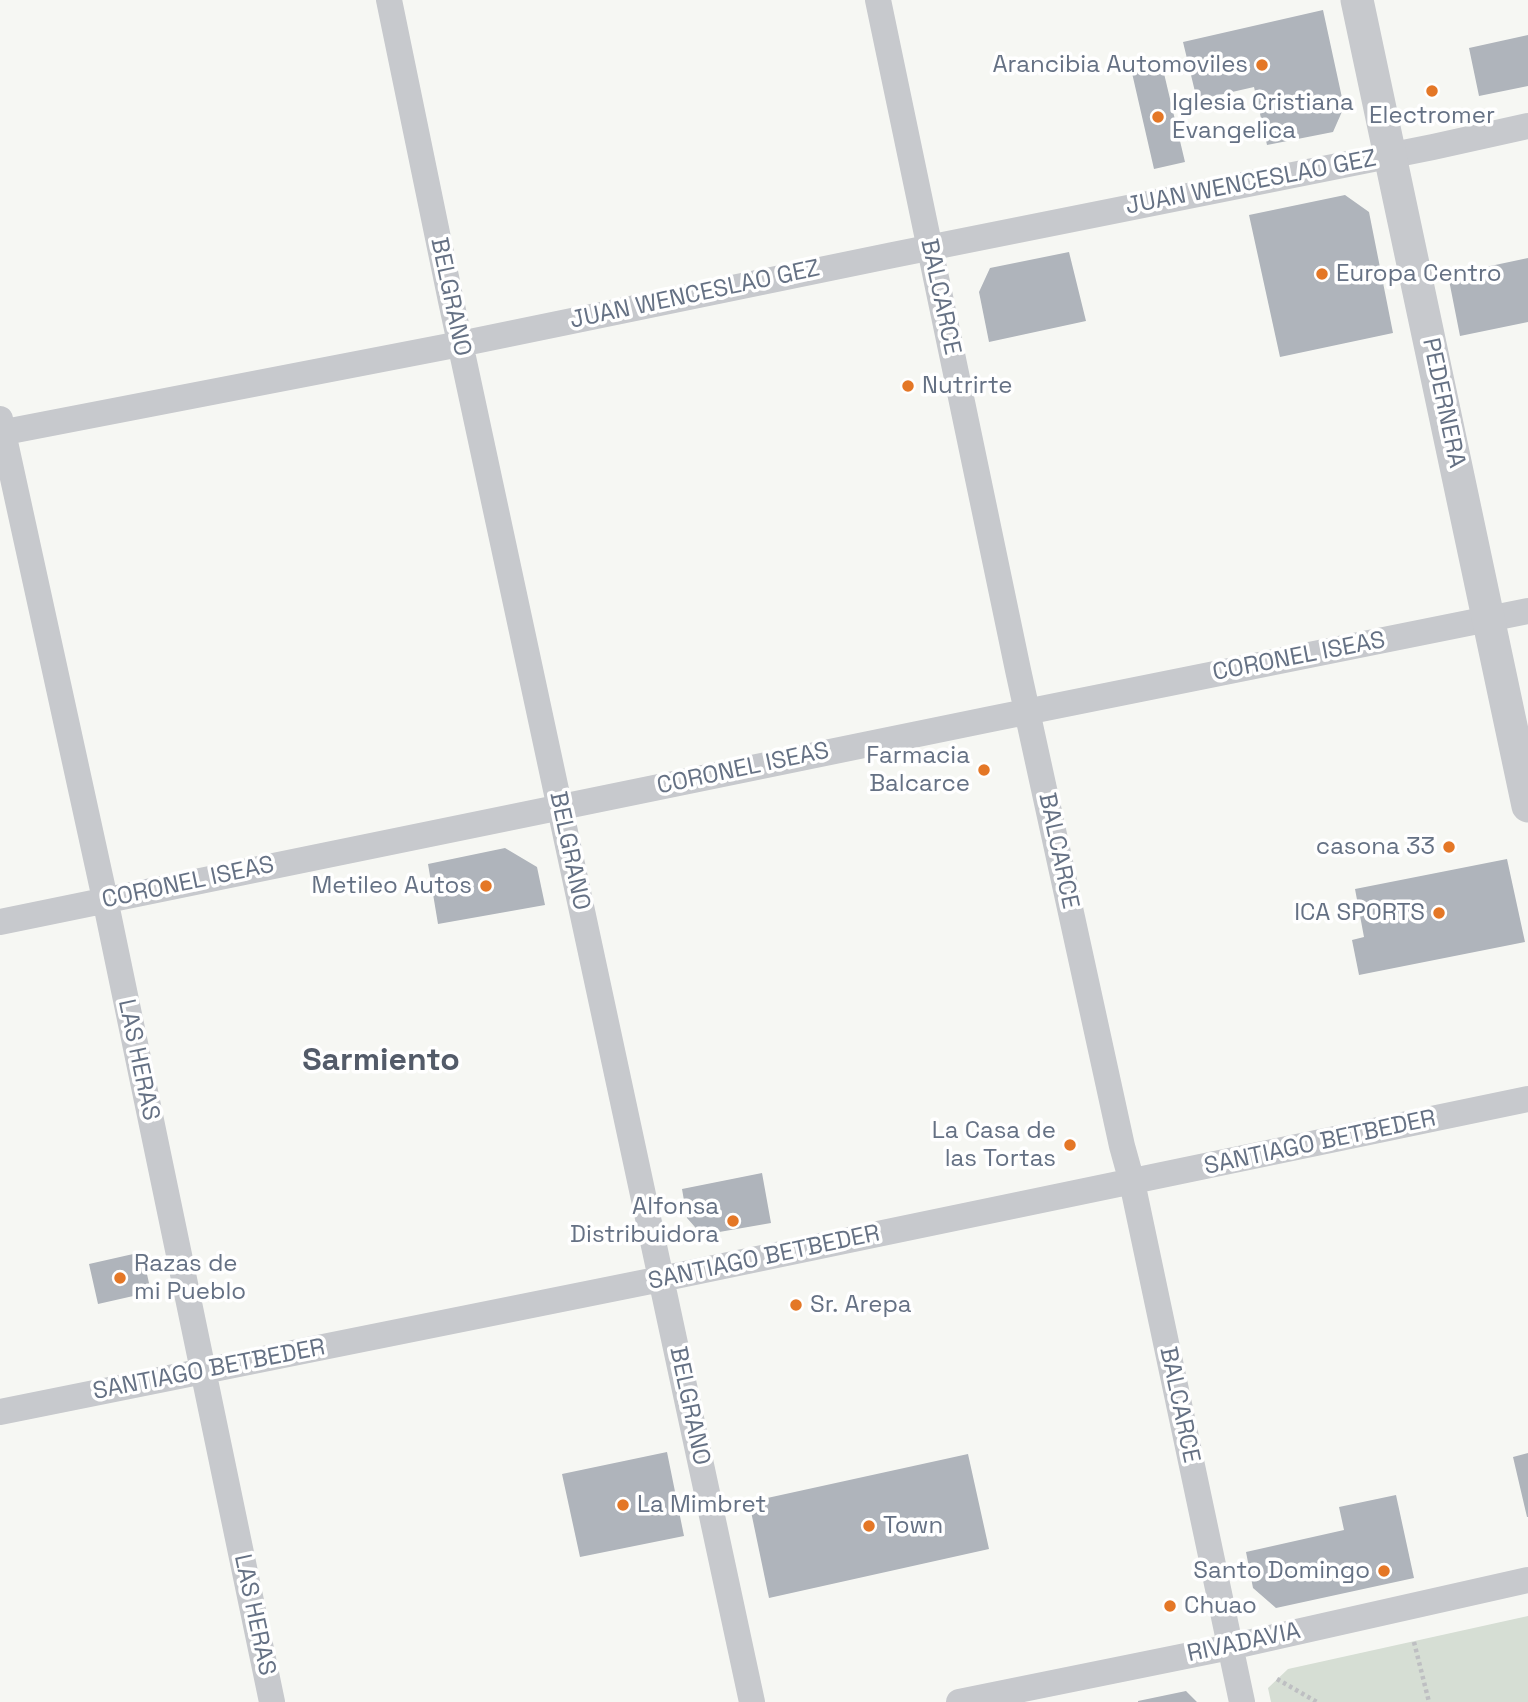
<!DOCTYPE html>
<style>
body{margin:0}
canvas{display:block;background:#f6f7f3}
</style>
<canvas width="1528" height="1702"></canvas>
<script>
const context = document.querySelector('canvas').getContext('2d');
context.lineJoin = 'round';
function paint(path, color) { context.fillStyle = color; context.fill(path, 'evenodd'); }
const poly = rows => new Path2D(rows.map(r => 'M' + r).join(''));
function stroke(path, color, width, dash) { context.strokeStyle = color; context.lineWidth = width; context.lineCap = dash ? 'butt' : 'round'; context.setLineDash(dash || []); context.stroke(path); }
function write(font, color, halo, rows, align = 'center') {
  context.font = font + ' "Space Grotesk",sans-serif'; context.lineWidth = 7; context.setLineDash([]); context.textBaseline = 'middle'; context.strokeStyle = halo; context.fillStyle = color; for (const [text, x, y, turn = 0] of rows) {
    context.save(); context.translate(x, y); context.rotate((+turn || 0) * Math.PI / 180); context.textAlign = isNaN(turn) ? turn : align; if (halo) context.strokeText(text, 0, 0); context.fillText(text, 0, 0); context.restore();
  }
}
paint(poly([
 [1528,1616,1528,1702,1271,1702,1268,1688,1288,1669]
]), '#d6ded4');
paint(poly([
 [1323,10,1344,107,1333,132,1267,145,1254,87,1197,100,1183,42],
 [1528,35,1528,86,1479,96,1469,48],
 [1162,65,1185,162,1154,169,1132,73],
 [1345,195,1369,212,1393,333,1280,357,1249,215],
 [1069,252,1086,321,989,342,979,292,990,268],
 [1528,258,1528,322,1460,336,1448,275],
 [505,848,537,867,545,905,438,924,428,864],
 [1507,859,1525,942,1359,975,1352,940,1364,937,1355,889],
 [762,1173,771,1223,702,1235,687,1218,682,1189],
 [142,1252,151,1292,98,1304,89,1264],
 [667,1452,684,1536,580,1557,562,1474],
 [1528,1453,1528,1517,1527,1517,1513,1457],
 [968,1454,989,1549,769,1598,749,1502],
 [1396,1495,1414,1578,1276,1608,1253,1588,1246,1552,1344,1530,1339,1507],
 [1186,1691,1197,1702,1138,1702,1138,1701]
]), '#afb4bb');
stroke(poly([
 [1414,1642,1429,1702],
 [1277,1679,1317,1702]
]), '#bebfc2', 4.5, [3.5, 3.5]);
stroke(poly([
 [389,0,451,301,752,1702],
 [878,0,1018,670,1122,1146,1132,1182,1242,1702],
 [0,419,105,899,272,1702],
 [0,433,460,344,893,255,1433,147,1528,126],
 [0,922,991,719,1528,611],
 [0,1412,661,1279,1528,1099],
 [959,1702,1230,1647,1528,1580]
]), '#c7c9cd', 26);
stroke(poly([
 [1357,0,1528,806]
]), '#c7c9cd', 33);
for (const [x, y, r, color] of [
 [1262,65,7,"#e47726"],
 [1432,91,7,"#e47726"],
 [1158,117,7,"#e47726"],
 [1322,274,7,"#e47726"],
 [908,386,7,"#e47726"],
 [984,770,7,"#e47726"],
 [1449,847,7,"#e47726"],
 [486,886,7,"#e47726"],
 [1439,913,7,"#e47726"],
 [1070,1145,7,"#e47726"],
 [733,1221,7,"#e47726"],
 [120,1278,7,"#e47726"],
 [796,1305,7,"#e47726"],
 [623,1505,7,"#e47726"],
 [869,1526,7,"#e47726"],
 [1384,1571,7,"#e47726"],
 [1170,1606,7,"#e47726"]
]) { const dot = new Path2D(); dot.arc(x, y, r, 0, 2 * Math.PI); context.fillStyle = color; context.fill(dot); stroke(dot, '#fff', 2.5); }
write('24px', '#657184', '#fff', [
 ["Arancibia Automoviles",1248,65],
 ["Iglesia Cristiana",1172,103,"left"],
 ["Evangelica",1172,131,"left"],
 ["Electromer",1432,116,"center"],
 ["Europa Centro",1336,274,"left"],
 ["Nutrirte",922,386,"left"],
 ["Farmacia",970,756],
 ["Balcarce",970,784],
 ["casona 33",1435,847],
 ["Metileo Autos",472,886],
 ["ICA SPORTS",1425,913],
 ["La Casa de",1056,1131],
 ["las Tortas",1056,1159],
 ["Alfonsa",719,1207],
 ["Distribuidora",719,1235],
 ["Razas de",134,1264,"left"],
 ["mi Pueblo",134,1292,"left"],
 ["Sr. Arepa",810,1305,"left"],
 ["La Mimbret",637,1505,"left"],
 ["Town",883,1526,"left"],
 ["Santo Domingo",1370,1571],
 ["Chuao",1184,1606,"left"]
], 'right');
write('24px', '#657184', '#fff', [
 ["JUAN WENCESLAO GEZ",1251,183,-11],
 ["JUAN WENCESLAO GEZ",695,295,-12],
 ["BELGRANO",450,297,78],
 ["BALCARCE",940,297,78],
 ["PEDERNERA",1443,403,78],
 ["CORONEL ISEAS",1299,657,-11],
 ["CORONEL ISEAS",743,769,-12],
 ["BELGRANO",569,851,78],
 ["BALCARCE",1058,851,78],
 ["CORONEL ISEAS",188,883,-12],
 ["LAS HERAS",138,1060,78],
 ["SANTIAGO BETBEDER",1320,1143,-12],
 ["SANTIAGO BETBEDER",764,1258,-12],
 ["SANTIAGO BETBEDER",209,1370,-11],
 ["BALCARCE",1179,1405,78],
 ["BELGRANO",689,1406,78],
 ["LAS HERAS",254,1615,78],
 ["RIVADAVIA",1244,1643,-12]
]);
write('bold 32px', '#535b69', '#fff', [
 ["Sarmiento",381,1061]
]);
</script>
